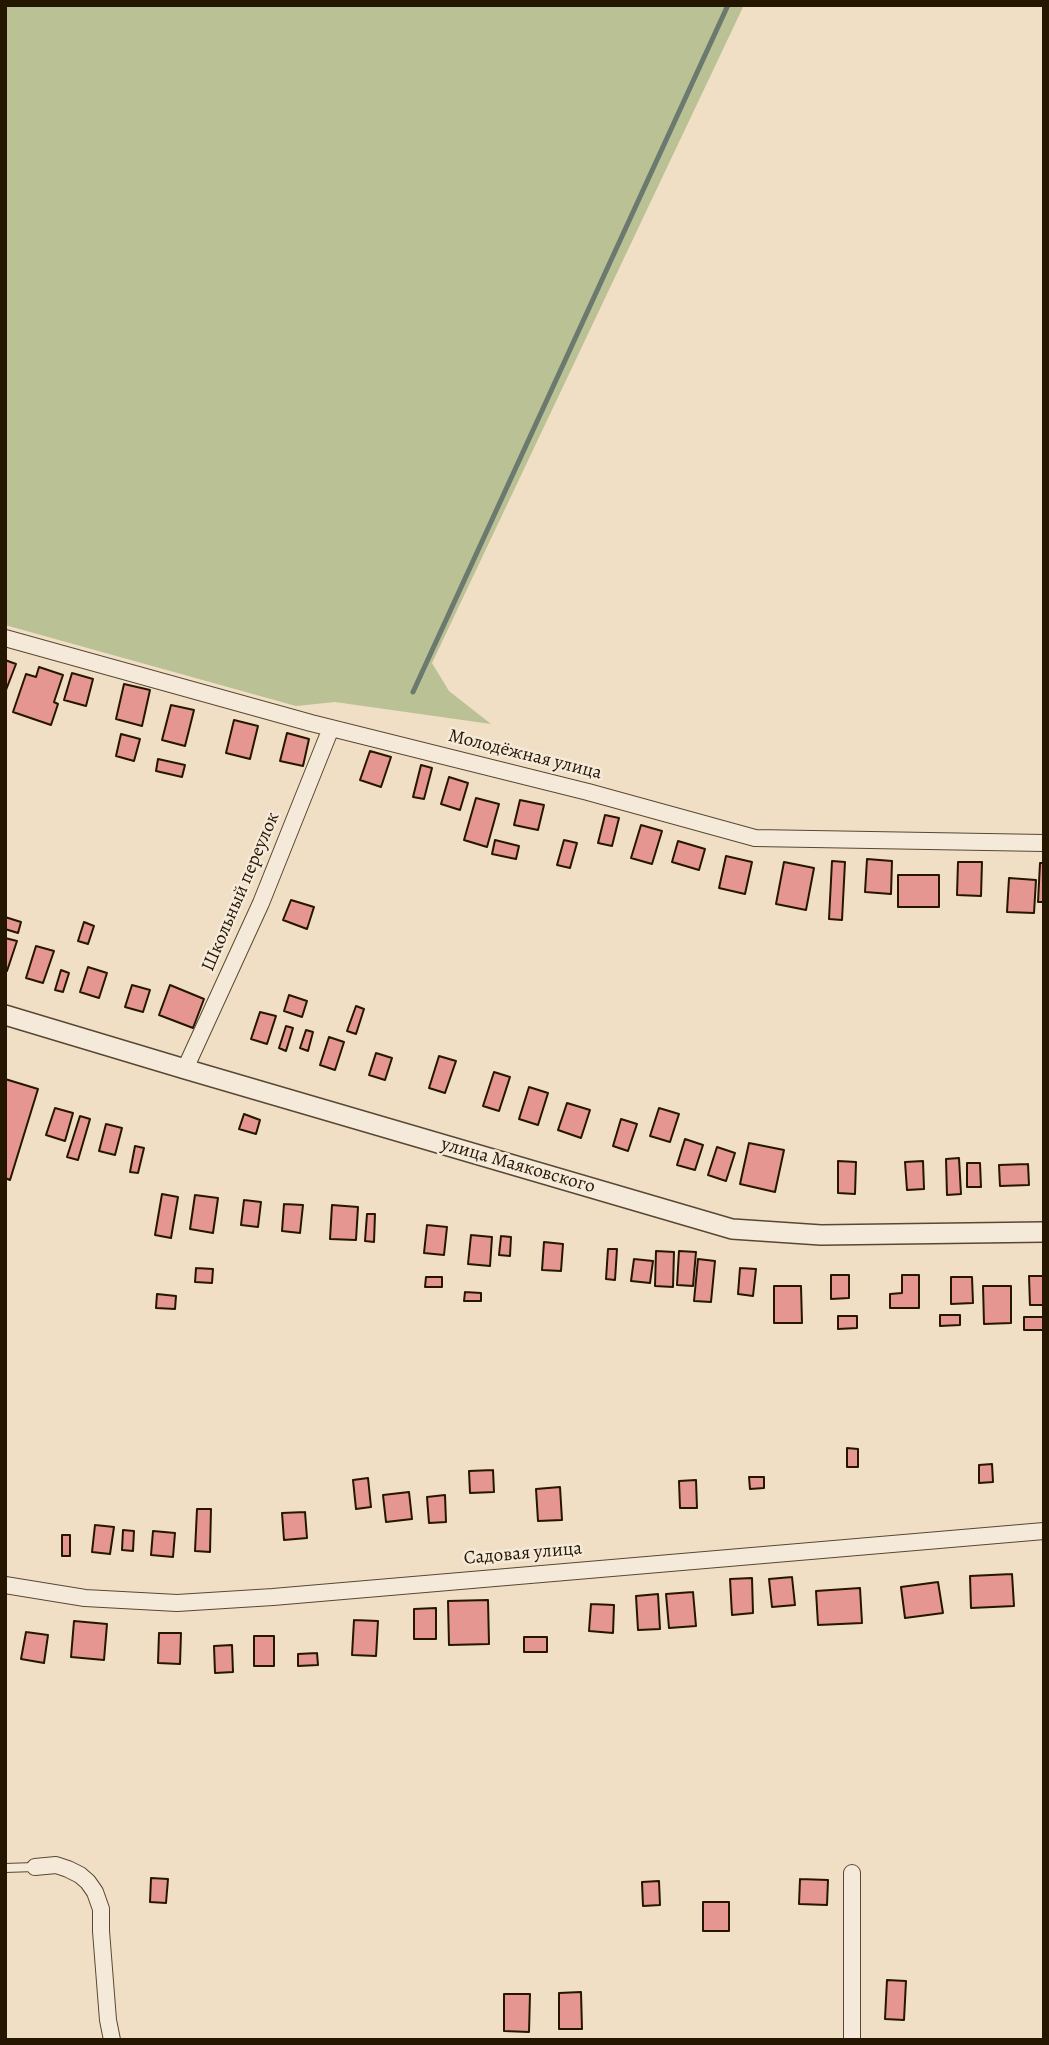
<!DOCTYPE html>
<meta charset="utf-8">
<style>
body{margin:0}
#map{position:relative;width:1049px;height:2045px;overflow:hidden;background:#f0dec5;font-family:Alegreya,serif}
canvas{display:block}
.frame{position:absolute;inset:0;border:7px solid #251601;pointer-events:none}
</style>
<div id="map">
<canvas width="1049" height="2045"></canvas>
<div class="frame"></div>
</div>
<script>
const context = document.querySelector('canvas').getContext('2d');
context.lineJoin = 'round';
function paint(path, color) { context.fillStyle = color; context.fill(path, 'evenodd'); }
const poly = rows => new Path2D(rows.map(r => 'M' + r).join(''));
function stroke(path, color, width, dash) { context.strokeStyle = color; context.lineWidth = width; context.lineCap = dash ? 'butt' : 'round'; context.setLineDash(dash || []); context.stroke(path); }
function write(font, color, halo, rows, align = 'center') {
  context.font = font + ' Alegreya,serif'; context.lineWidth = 5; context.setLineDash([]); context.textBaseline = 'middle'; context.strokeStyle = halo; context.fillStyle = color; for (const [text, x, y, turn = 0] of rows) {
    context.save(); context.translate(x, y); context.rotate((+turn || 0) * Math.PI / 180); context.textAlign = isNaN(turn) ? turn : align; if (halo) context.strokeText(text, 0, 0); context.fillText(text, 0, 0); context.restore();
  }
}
paint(poly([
 [5,5,744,5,432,663,449,691,491,724,335,702,296,706,5,625]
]), '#bac194');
stroke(poly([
 [413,692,728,5]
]), '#6c796f', 5);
const building = poly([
 [5,660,16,664,6,690,5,690,5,660],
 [39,667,63,675,54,702,58,704,51,725,13,712,26,674,36,677,39,667],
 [72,673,93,679,86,706,64,700,72,673],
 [124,684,150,690,142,726,116,719,124,684],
 [171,705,194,710,185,746,162,740,171,705],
 [234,720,258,726,250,759,226,753,234,720],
 [287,733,309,739,303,766,280,761,287,733],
 [121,734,140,739,134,761,116,756,121,734],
 [370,751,391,757,381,787,360,780,370,751],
 [158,759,185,765,182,777,156,771,158,759],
 [421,765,432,768,424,799,413,797,421,765],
 [449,777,468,783,460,810,441,804,449,777],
 [476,798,499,804,487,847,464,840,476,798],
 [520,800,544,805,538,830,514,825,520,800],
 [605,815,619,818,612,846,598,843,605,815],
 [641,825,662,831,652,864,631,858,641,825],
 [495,840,519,846,516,859,492,854,495,840],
 [564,840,577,843,570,868,557,865,564,840],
 [678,841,705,849,699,870,672,862,678,841],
 [726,856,752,862,745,894,719,888,726,856],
 [867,859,892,861,891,894,865,892,867,859],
 [832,861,845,862,842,920,829,919,832,861],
 [784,862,814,868,806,910,776,904,784,862],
 [958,862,982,862,981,896,957,895,958,862],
 [1040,863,1044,863,1044,902,1038,902,1040,863],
 [898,875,939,875,939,907,898,907,898,875],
 [1009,878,1036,880,1034,913,1007,912,1009,878],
 [291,900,314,907,307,929,283,920,291,900],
 [5,917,21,922,18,933,5,929,5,917],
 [84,922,94,926,88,944,78,941,84,922],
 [5,938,17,941,7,971,5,970,5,938],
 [36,946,54,951,43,983,26,978,36,946],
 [88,967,107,973,99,998,80,992,88,967],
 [61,970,69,973,63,992,55,990,61,970],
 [132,985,150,990,143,1012,125,1007,132,985],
 [170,985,204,999,193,1028,159,1015,170,985],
 [289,995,307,1001,302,1017,284,1011,289,995],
 [356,1006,364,1009,356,1034,347,1031,356,1006],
 [260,1012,276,1016,267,1044,251,1039,260,1012],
 [286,1026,293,1028,286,1051,279,1048,286,1026],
 [306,1030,313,1032,308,1051,300,1048,306,1030],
 [329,1037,344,1042,335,1070,320,1065,329,1037],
 [376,1053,392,1058,385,1080,369,1075,376,1053],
 [439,1056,456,1061,445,1093,429,1088,439,1056],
 [494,1072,510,1077,499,1111,483,1106,494,1072],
 [5,1079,38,1089,10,1180,5,1178,5,1079],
 [529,1087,548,1093,538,1125,519,1119,529,1087],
 [567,1103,590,1110,581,1138,558,1130,567,1103],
 [55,1108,73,1113,65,1141,46,1135,55,1108],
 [659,1108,679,1114,670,1142,650,1136,659,1108],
 [244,1114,260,1120,256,1134,239,1129,244,1114],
 [80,1116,90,1119,78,1160,67,1157,80,1116],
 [621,1119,637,1124,628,1151,613,1146,621,1119],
 [106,1124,122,1128,115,1155,99,1151,106,1124],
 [685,1139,703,1145,695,1170,677,1165,685,1139],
 [749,1143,784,1150,775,1192,740,1184,749,1143],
 [135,1146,144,1148,138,1173,130,1172,135,1146],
 [717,1147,735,1153,726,1181,708,1175,717,1147],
 [959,1158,961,1194,947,1195,946,1159,959,1158],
 [838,1161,856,1162,855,1194,838,1193,838,1161],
 [923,1161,924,1189,907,1190,905,1162,923,1161],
 [967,1163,980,1163,981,1187,967,1187,967,1163],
 [1028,1164,1029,1185,1000,1186,999,1165,1028,1164],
 [162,1194,178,1197,171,1238,155,1235,162,1194],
 [195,1195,218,1198,213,1233,190,1229,195,1195],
 [244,1200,261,1202,258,1227,241,1225,244,1200],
 [284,1204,303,1205,300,1233,282,1231,284,1204],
 [332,1205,358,1207,356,1240,330,1239,332,1205],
 [367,1214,375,1214,374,1242,365,1241,367,1214],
 [427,1225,447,1227,444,1255,424,1253,427,1225],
 [471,1235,492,1237,490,1266,468,1264,471,1235],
 [501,1236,511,1237,510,1256,499,1255,501,1236],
 [544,1242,563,1244,561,1271,542,1270,544,1242],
 [608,1249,617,1249,615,1280,606,1279,608,1249],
 [656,1251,674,1252,673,1287,655,1286,656,1251],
 [679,1251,696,1252,693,1286,677,1285,679,1251],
 [634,1259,653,1261,650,1283,631,1281,634,1259],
 [698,1259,715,1261,711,1302,694,1301,698,1259],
 [196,1268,213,1269,212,1283,195,1282,196,1268],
 [740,1268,756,1269,753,1296,738,1294,740,1268],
 [831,1275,849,1275,849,1298,831,1299,831,1275],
 [902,1275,919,1275,919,1308,890,1308,890,1294,902,1293,902,1275],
 [1029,1276,1044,1276,1044,1305,1030,1305,1029,1276],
 [426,1277,442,1277,442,1287,425,1287,426,1277],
 [951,1277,972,1277,973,1303,951,1304,951,1277],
 [774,1286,801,1286,802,1323,774,1323,774,1286],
 [983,1286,1011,1286,1011,1323,984,1324,983,1286],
 [465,1292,481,1293,481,1301,464,1301,465,1292],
 [157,1294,176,1296,175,1309,156,1308,157,1294],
 [940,1315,960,1315,960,1325,940,1326,940,1315],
 [838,1316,857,1316,857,1328,838,1329,838,1316],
 [1024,1317,1044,1317,1044,1330,1024,1330,1024,1317],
 [847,1448,858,1449,858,1467,847,1467,847,1448],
 [992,1464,993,1482,979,1483,979,1465,992,1464],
 [493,1470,494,1492,470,1493,469,1471,493,1470],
 [749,1477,764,1477,764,1488,750,1489,749,1477],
 [368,1478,371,1507,356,1509,353,1480,368,1478],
 [696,1480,697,1508,680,1508,679,1481,696,1480],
 [560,1487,562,1520,538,1521,536,1489,560,1487],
 [409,1492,412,1519,386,1522,383,1495,409,1492],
 [445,1495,446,1522,429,1523,427,1497,445,1495],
 [197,1509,211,1509,210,1552,195,1551,197,1509],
 [305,1512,307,1538,284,1540,282,1513,305,1512],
 [95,1525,114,1527,110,1554,92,1552,95,1525],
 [123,1530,134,1531,133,1551,122,1550,123,1530],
 [153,1531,175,1533,173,1557,151,1555,153,1531],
 [62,1535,70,1535,70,1556,62,1556,62,1535],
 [1012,1574,1014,1606,971,1608,970,1576,1012,1574],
 [792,1577,795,1605,772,1607,769,1579,792,1577],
 [752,1578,753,1613,732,1615,730,1579,752,1578],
 [938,1582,943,1613,905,1618,901,1587,938,1582],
 [860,1588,862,1623,818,1625,816,1591,860,1588],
 [693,1592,696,1626,669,1628,666,1594,693,1592],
 [658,1594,660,1629,638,1630,636,1596,658,1594],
 [488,1600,489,1644,449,1645,448,1601,488,1600],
 [591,1604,614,1605,613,1633,589,1631,591,1604],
 [436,1608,436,1639,414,1639,414,1609,436,1608],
 [354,1620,378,1621,376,1656,352,1655,354,1620],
 [74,1621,107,1624,104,1660,71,1657,74,1621],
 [26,1632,48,1635,44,1663,21,1659,26,1632],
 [159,1633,181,1633,180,1664,158,1663,159,1633],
 [254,1636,274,1636,274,1666,254,1666,254,1636],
 [524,1637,547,1637,547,1652,524,1652,524,1637],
 [232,1645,233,1672,215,1673,214,1646,232,1645],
 [317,1653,318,1665,298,1666,298,1654,317,1653],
 [151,1878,168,1879,166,1903,150,1902,151,1878],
 [800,1879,828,1880,827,1905,799,1904,800,1879],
 [659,1881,660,1905,643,1906,642,1882,659,1881],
 [703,1902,729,1902,729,1931,703,1931,703,1902],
 [887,1980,906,1981,904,2020,885,2019,887,1980],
 [581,1992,582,2029,559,2029,559,1993,581,1992],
 [504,1994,530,1994,529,2032,504,2031,504,1994]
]);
paint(building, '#e59690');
stroke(building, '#251601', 2);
const service = poly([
 [5,1868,35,1867]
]);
const minor = poly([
 [5,638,311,723,588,792,755,838,1044,843],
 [185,1069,261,903,331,728],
 [5,1585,85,1598,177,1603,273,1597,1044,1531],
 [35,1867,56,1865,68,1869,80,1875,88,1882,95,1892,101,1909,101,1931,108,2020,112,2040],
 [852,2040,852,1873]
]);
const tertiary = poly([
 [5,1015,185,1069,732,1229,821,1235,1044,1232]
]);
stroke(service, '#584832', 10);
stroke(minor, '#584832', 18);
stroke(tertiary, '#584832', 22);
stroke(service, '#f5ead9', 8);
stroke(minor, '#f5ead9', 16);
stroke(tertiary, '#f5ead9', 19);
write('19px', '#251601', '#f5ead9', [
 ["Молодёжная улица",525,755,14],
 ["Школьный переулок",241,892,-67],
 ["улица Маяковского",518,1166,16],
 ["Садовая улица",523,1554,-5]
]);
</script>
